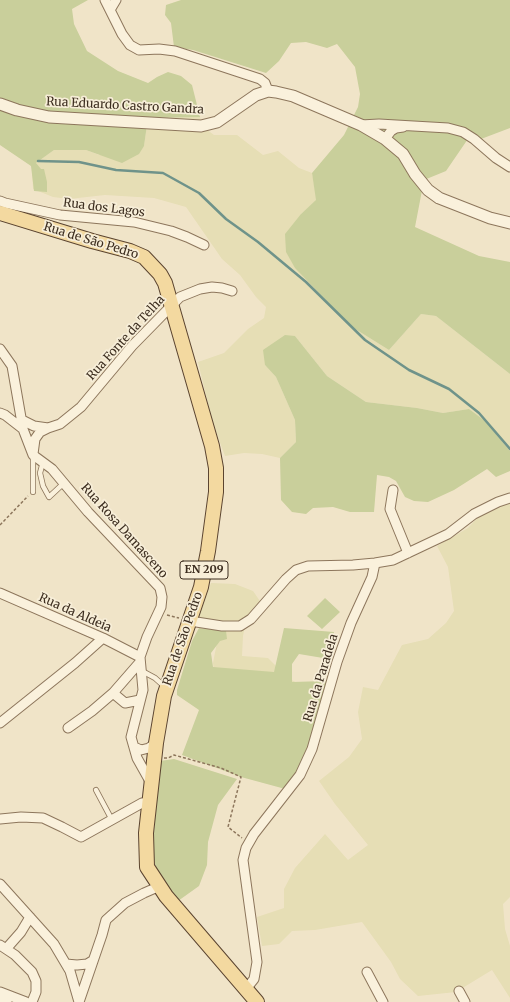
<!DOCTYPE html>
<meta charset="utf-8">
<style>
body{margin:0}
canvas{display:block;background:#f0e4c8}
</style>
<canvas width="510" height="1002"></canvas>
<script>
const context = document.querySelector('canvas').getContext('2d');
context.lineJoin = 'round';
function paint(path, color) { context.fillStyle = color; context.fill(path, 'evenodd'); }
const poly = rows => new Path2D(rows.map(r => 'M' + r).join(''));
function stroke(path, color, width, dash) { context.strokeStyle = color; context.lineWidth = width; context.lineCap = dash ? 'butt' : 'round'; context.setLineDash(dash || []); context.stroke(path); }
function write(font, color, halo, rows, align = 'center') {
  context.font = font + ' Merriweather,serif'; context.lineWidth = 3.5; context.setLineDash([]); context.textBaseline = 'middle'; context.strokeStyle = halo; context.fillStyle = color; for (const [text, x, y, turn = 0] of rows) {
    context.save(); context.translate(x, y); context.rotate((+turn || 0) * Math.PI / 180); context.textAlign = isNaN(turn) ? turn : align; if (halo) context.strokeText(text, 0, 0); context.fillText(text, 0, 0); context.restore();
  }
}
paint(poly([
 [200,117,202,126,214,135,237,135,263,155,278,151,299,168,312,173,317,200,301,214,352,327,389,350,421,314,436,316,510,374,510,451,503,441,469,409,443,413,417,408,366,402,327,376,295,336,265,365,276,377,295,420,296,442,280,458,262,454,244,453,225,456,212,421,198,362,224,353,248,329,264,318,266,307,256,297,240,275,222,259,186,207,154,198,105,195,69,199,53,197,33,189,32,166,54,150,86,150,99,155,144,146,148,118],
 [510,503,510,897,503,904,505,929,510,946,510,998,492,970,456,992,418,996,400,979,391,962,362,922,315,930,292,931,279,944,262,946,257,917,284,908,284,889,295,868,325,834,348,860,368,845,335,804,319,781,349,757,362,739,358,712,363,687,378,690,402,645,428,639,446,623,454,611,448,567,437,546,468,528,481,514],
 [211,583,235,584,253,591,262,604,246,621,243,636,242,656,268,658,288,678,299,684,328,683,326,702,217,700,213,663,219,632,196,624]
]), '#e6deb5');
paint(poly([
 [0,0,88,0,72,9,74,24,87,51,118,71,148,83,157,77,168,72,181,76,192,85,200,117,148,118,144,146,139,154,122,163,86,150,54,150,36,163,41,169,44,169,47,182,47,192,34,191,31,166,0,145],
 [181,0,510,0,510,128,481,139,472,133,446,171,424,180,415,227,479,256,510,262,510,374,436,316,421,314,389,350,352,327,295,268,286,252,285,234,301,214,316,200,312,173,344,135,358,107,360,94,355,67,337,44,327,48,306,42,291,43,279,61,266,73,193,50,174,47,171,23,165,15,166,5],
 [285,335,295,336,327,376,366,402,417,408,443,413,469,409,485,421,510,451,510,471,496,477,487,469,454,490,428,502,414,501,405,497,396,481,389,477,377,475,374,512,350,512,333,507,313,508,306,514,292,512,281,500,280,458,296,442,295,420,276,377,265,365,263,350],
 [325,598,340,612,322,629,307,616],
 [199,628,226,631,227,639,220,641,211,653,213,667,274,672,284,628,334,632,329,659,299,654,292,664,292,682,326,681,312,749,289,790,241,777,182,755,199,710,177,695,177,690,192,641],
 [174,759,237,779,218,805,208,842,207,865,199,886,178,901,160,879,152,855,160,761]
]), '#c9cf9b');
stroke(poly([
 [38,161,79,162,116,170,163,173,199,193,226,219,258,242,306,282,365,340,409,370,449,389,479,413,510,449]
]), '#6f938a', 2.5);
const service = poly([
 [43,462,40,473,43,486,49,497,64,483],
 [33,492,33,456],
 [142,671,155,678,165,687],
 [96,790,112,820]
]);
const minor = poly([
 [105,0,122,34,130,45,139,50,159,49,175,51,260,79,265,83,268,91],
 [110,10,116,0],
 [361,125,379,124,448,128,463,132,474,139,496,158,510,167],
 [385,139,391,131,396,128,403,127],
 [0,201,5,203,60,215,134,222,171,231,187,237,204,245],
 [0,349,12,366,23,429,33,455,52,469,88,512,160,588,162,597,161,607,147,637,140,657,143,690,131,737,137,758,151,783],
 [0,413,5,415,23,429],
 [22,420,34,426,48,428,60,424,81,407,132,346,180,297,200,289,212,287,222,288,232,291],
 [33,454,35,439,40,432,48,428],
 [393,490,390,509,408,553],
 [0,593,103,638,140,657],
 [190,621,222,626,240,626,251,619,286,579,296,570,308,566,353,565,375,563,393,560,448,534,474,514,498,502,510,498],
 [113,693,125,703,140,700],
 [0,723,75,663,103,638],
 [68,728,92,711,113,693,140,662],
 [134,747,141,750,149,748,156,743],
 [0,819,21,817,43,818,62,827,81,837,142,803,150,802],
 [0,884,54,944,70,971,79,1002],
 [0,945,15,955,32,972,36,981,36,992,32,1002],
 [6,949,21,932,30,917],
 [66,964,77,965,87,964,92,961],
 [367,972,383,1002],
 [246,989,254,979,257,962,243,860,246,848,254,834,300,775,312,749,337,662,351,623,372,577,375,563],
 [459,991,465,1002],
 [0,992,26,1002],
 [0,1001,7,1002],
 [79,1002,102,935,106,920,125,903,144,893,160,886]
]);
const tertiary = poly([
 [0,104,17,110,49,117,201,126,217,122,256,95,268,91,276,92,293,96,361,125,385,139,403,154,415,174,428,190,439,198,490,218,510,223]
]);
const primary = poly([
 [0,213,92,241,130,251,144,257,160,274,165,283,212,446,216,468,216,492,208,551,201,587,164,696,156,743,146,833,147,867,166,896,257,1002]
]);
stroke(service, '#8d765c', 6);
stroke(minor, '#8d765c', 11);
stroke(tertiary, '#8d765c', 13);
stroke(primary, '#5b4430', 16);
stroke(poly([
 [0,525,28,496],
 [167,615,179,618],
 [164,758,168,758,174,755,221,768,241,777,228,827,242,838]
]), '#8d765c', 1.5, [3, 2]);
stroke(service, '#faf1dc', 4.5);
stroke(minor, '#faf1dc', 9);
stroke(tertiary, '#faf1dc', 11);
stroke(primary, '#f3d9a0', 14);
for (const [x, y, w] of [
 [204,570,48]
]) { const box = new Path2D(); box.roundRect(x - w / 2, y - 9, w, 18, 3); context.fillStyle = '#f7eed8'; context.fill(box); stroke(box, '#3d2e20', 1); }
write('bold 11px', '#3d2e20', null, [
 ["EN 209",204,570]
]);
write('12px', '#3d2e20', '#f7eed8', [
 ["Rua Eduardo Castro Gandra",125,106,3],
 ["Rua dos Lagos",104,208,7],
 ["Rua de São Pedro",91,241,17],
 ["Rua Fonte da Telha",126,338,-48],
 ["Rua Rosa Damasceno",124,531,48],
 ["Rua da Aldeia",75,613,24],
 ["Rua de São Pedro",183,639,-71],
 ["Rua da Paradela",321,678,-73]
]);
</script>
